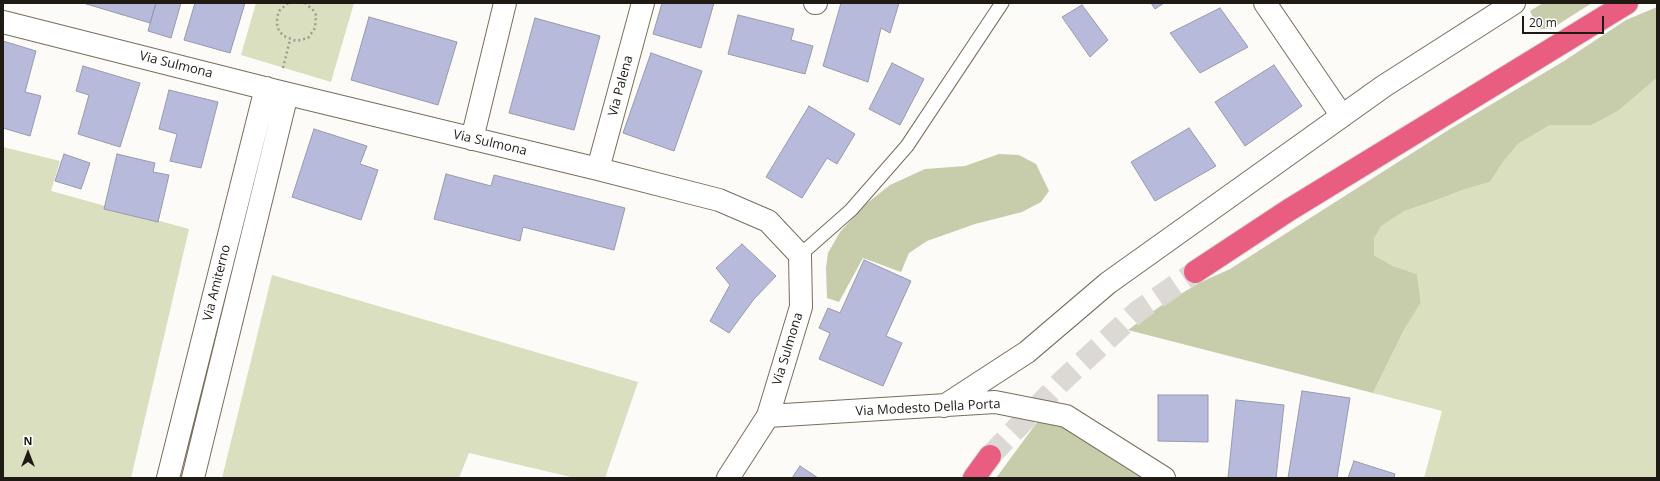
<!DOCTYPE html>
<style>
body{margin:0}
#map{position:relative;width:1660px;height:481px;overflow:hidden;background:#fdfbf7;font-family:"Open Sans",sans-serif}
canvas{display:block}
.frame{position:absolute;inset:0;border:4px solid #1f1b14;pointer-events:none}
.north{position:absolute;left:8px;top:433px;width:40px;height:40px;-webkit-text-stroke:3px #fff;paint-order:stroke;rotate:0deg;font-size:11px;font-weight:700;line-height:16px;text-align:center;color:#1f1b14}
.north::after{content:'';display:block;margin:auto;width:14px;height:18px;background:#1f1b14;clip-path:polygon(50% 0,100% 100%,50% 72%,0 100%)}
.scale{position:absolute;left:1522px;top:16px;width:82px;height:18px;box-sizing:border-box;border:2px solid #1f1b14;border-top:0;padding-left:5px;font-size:12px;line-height:14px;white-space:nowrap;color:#1f1b14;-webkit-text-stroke:3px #fff;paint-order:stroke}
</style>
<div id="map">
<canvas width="1660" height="481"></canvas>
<div class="frame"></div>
<div class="north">N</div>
<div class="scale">20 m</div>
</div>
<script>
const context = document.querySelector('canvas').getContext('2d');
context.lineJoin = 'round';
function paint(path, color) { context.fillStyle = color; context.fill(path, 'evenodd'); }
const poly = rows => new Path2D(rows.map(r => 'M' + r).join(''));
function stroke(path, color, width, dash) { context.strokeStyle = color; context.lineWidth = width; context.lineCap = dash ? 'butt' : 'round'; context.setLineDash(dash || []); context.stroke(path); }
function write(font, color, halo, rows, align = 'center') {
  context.font = font + ' "Open Sans",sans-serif'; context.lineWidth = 4; context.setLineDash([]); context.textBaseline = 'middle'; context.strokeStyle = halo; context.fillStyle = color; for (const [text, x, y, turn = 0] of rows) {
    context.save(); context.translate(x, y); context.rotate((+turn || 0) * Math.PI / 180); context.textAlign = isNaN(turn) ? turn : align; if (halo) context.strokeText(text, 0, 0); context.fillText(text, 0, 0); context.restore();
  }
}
paint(poly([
 [256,3,354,3,331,82,241,55],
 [1657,78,1657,478,1424,478,1442,411,1373,393,1404,330,1421,301,1417,274,1393,266,1374,255,1374,239,1381,225,1403,211,1434,201,1463,190,1490,182,1503,162,1518,144,1550,125,1592,125,1618,111],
 [3,147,60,161,51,191,189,229,131,478,3,478],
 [272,275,638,382,605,478,575,478,469,453,459,478,222,478]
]), '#d9dfbf');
paint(poly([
 [1543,3,1592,3,1551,29,1540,29,1533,18,1530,11],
 [1657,7,1657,78,1618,111,1592,125,1550,125,1518,144,1503,162,1490,182,1463,190,1434,201,1404,211,1381,226,1374,239,1374,255,1393,266,1417,274,1421,302,1404,330,1373,393,1128,330,1159,307,1199,283,1230,269,1450,129,1564,61,1626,20],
 [999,154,1019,155,1036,164,1049,191,1041,202,1022,212,975,224,927,241,909,253,901,272,863,258,839,302,827,298,826,268,828,253,840,232,866,204,890,185,925,169,965,166],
 [1041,417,1055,421,1149,478,996,478]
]), '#c7cdab');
const building = poly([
 [83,3,156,3,150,23,83,3],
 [156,3,181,3,171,38,148,31,156,3],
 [195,3,245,3,230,53,184,40,195,3],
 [662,3,714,3,701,48,653,34,662,3],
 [841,3,899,3,890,33,881,28,868,82,823,66,841,3],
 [1151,3,1164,3,1155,9,1151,3],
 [1082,5,1108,40,1090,57,1062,17,1082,5],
 [1220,8,1248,47,1200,73,1170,33,1220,8],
 [738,15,794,29,791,40,813,46,805,74,728,54,738,15],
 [369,17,457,42,438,105,351,80,369,17],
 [535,18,600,36,574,130,509,113,535,18],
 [3,41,36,51,25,92,41,96,30,136,3,128,3,41],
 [651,53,702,71,674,151,623,133,651,53],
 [892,63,924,79,900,125,869,109,892,63],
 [1274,65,1302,106,1245,146,1215,102,1274,65],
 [83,66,140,83,120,147,78,134,89,95,76,91,83,66],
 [169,90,218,102,201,168,170,161,177,134,159,129,169,90],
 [809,106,855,134,837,164,827,158,802,198,766,177,809,106],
 [1189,128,1216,166,1155,201,1131,162,1189,128],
 [314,129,367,146,360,164,378,170,361,220,292,197,314,129],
 [64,154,90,163,81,189,55,181,64,154],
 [117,154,155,163,153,172,169,175,158,222,104,209,117,154],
 [446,174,491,186,494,175,625,208,614,250,523,227,520,241,434,219,446,174],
 [742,244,776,276,754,299,729,333,710,321,730,285,716,268,742,244],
 [864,260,911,281,886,336,902,343,883,386,819,359,830,333,819,328,828,308,840,313,864,260],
 [1302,391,1350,398,1337,478,1288,478,1302,391],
 [1158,395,1208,395,1208,442,1158,441,1158,395],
 [1236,400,1284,405,1276,478,1228,478,1236,400],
 [1354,461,1395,474,1394,478,1348,478,1354,461],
 [800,466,818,478,792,478,800,466]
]);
paint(building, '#b7badb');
stroke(building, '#9799ad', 1);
stroke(poly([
 [990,456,1061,382,1138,311,1195,272]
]), '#dcd9d5', 22, [22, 11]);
const lane = poly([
 [800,255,851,210,907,146,1002,3]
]);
const street = poly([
 [815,3,816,3],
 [1265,3,1342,116],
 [3,22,276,91,598,169,719,200,768,221,800,255,801,307,768,416,728,478],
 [472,139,505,3],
 [598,169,643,3],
 [944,406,1027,352,1108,283,1384,86,1514,3],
 [768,416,995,402,1066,416,1164,478],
 [168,478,266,88],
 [193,478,287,94]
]);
const highway = poly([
 [1195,272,1289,210,1627,3],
 [974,478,990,456]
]);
stroke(lane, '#796d5c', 15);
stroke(street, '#796d5c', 24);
stroke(highway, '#d7d6d5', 24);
stroke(poly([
 [288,3,279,11,277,18,277,24,279,31,284,36,296,41,308,38,315,28,316,15,313,10,305,3],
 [283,68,290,40]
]), '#9e9b96', 2.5, [2, 3]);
stroke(lane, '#fff', 13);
stroke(street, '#fff', 22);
stroke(highway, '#e95e80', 22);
write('13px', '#1f1b14', '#fff', [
 ["Via Sulmona",176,65,14],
 ["Via Palena",621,86,-75],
 ["Via Sulmona",490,143,13],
 ["Via Amiterno",217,283,-76],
 ["Via Sulmona",788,349,-73],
 ["Via Modesto Della Porta",928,408,-3]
]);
</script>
